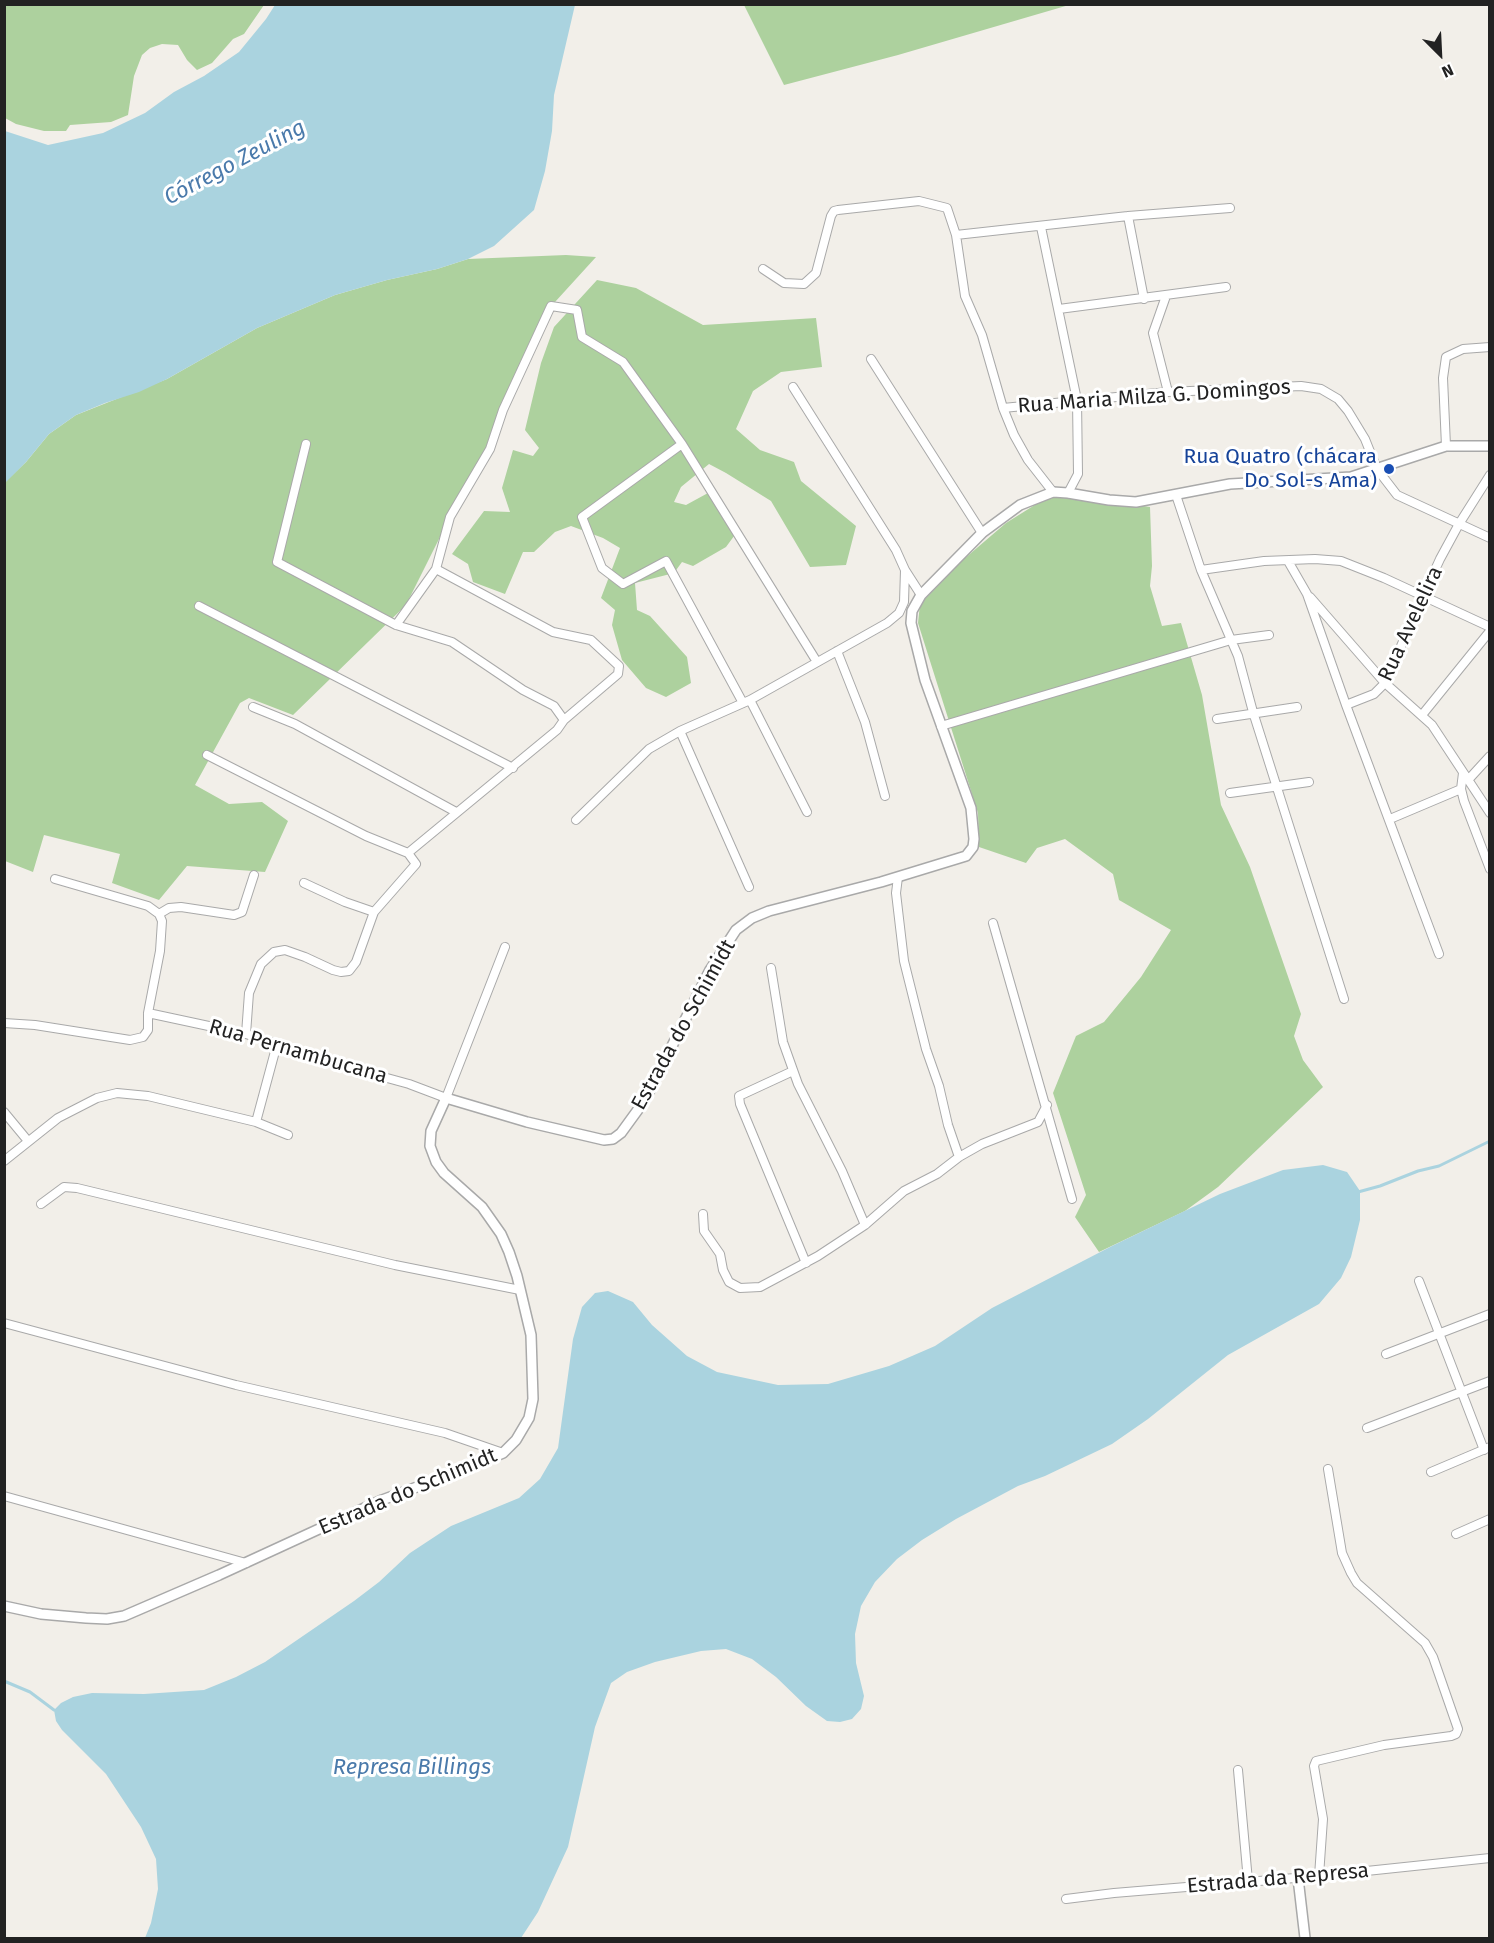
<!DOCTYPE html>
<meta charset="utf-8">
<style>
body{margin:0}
#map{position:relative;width:1494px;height:1943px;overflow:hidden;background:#f2efe9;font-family:"Fira Sans",sans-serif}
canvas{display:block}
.frame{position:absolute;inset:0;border:6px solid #222;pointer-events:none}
.north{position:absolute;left:1410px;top:24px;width:60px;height:60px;-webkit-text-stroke:4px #fff;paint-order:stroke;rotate:156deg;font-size:16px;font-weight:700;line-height:24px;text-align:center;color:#222}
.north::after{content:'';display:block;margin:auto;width:21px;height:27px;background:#222;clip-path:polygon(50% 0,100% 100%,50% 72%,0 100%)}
</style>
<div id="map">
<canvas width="1494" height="1943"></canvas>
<div class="frame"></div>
<div class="north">N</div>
</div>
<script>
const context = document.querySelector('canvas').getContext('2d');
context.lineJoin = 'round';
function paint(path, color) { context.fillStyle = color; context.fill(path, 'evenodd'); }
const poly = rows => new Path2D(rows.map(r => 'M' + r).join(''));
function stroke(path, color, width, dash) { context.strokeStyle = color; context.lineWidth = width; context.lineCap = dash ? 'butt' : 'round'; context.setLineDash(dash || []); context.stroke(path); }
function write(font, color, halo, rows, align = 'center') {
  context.font = font + ' "Fira Sans",sans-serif'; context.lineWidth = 6; context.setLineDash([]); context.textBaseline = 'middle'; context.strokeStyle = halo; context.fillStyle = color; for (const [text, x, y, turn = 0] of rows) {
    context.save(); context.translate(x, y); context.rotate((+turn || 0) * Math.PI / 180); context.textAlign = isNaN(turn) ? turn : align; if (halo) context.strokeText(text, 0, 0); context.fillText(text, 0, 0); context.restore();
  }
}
paint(poly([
 [5,4,264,4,264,5,244,34,233,39,212,63,197,70,187,60,178,45,162,44,150,48,142,55,134,76,128,115,111,122,70,125,66,131,44,131,16,124,5,118],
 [744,5,1069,5,898,55,784,85],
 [566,255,596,257,545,313,490,449,450,517,406,605,293,715,249,698,240,703,195,785,229,804,262,802,288,821,265,872,187,866,159,900,112,883,120,854,44,835,33,872,5,861,4,483,26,462,49,434,76,415,167,379,257,328,335,295,387,280,437,269,468,259],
 [597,280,636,288,703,325,816,318,822,367,781,372,753,391,736,429,760,450,794,462,801,481,856,526,846,565,810,567,771,501,726,473,709,464,681,487,674,502,686,505,708,493,737,532,726,547,693,566,682,562,674,573,635,583,637,610,650,616,687,657,691,683,666,697,646,688,622,660,612,625,615,610,601,598,620,548,603,538,571,526,555,532,534,552,523,552,505,594,473,582,468,564,452,554,484,511,510,512,502,488,513,450,533,456,539,448,525,430,541,363,554,327],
 [1068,494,1150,507,1152,566,1150,586,1162,626,1181,623,1202,695,1221,805,1250,867,1301,1014,1294,1036,1303,1060,1323,1087,1218,1187,1185,1211,1099,1252,1075,1217,1086,1195,1053,1093,1076,1036,1104,1022,1141,977,1171,930,1119,900,1113,874,1065,839,1037,848,1026,863,979,847,978,813,918,623,920,604,964,559,1006,523,1046,498]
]), '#add19e');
paint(poly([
 [275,5,575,5,554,95,552,131,545,171,534,210,494,246,468,259,437,269,387,280,335,295,257,328,167,379,139,392,105,403,76,415,49,434,26,462,5,483,5,131,48,145,103,133,145,113,174,92,204,76,239,52,266,19],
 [1323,1165,1347,1172,1360,1191,1360,1220,1351,1257,1341,1278,1319,1304,1228,1355,1148,1419,1112,1444,1045,1476,1018,1486,956,1519,922,1540,897,1559,875,1582,861,1606,855,1634,856,1663,864,1696,861,1709,852,1719,840,1722,827,1721,806,1706,776,1677,752,1659,726,1649,701,1651,655,1662,627,1672,611,1683,595,1727,568,1847,538,1912,521,1938,145,1938,151,1923,158,1889,156,1859,141,1827,106,1774,62,1730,56,1721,54,1710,61,1703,73,1697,92,1693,144,1694,204,1690,236,1677,265,1662,354,1601,379,1582,410,1553,451,1526,519,1498,540,1479,558,1448,573,1339,582,1307,595,1293,608,1291,633,1302,652,1325,687,1356,717,1372,778,1385,828,1384,889,1366,935,1346,992,1308,1112,1246,1220,1194,1283,1170]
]), '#aad3df');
stroke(poly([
 [1358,1192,1380,1186,1418,1171,1439,1166,1490,1141],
 [4,1681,30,1692,54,1710]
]), '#aad3df', 3);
const minor = poly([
 [1128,216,1144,299],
 [1041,227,1077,400,1078,474,1068,493],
 [956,235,1128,216,1230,208],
 [763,269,784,283,804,284,816,273,831,216,834,211,838,210,919,201,947,208,956,235,965,296,982,335,1003,408,1014,435,1028,460,1053,492],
 [1166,296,1153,333,1168,392],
 [1059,309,1226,287],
 [871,359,982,533],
 [793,387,896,550,905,570,921,595],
 [1003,408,1168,392,1301,386,1321,389,1338,399,1348,411,1365,439,1377,469,1397,495,1490,538],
 [306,444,277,562,396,625,452,642,523,690,554,706,564,720],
 [682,444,582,517,602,568,623,584,666,561,743,703],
 [1446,446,1443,378,1446,357,1463,349,1490,347],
 [1176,495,1201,570,1238,656,1253,712,1344,999],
 [1288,561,1307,594,1346,705,1439,954],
 [1201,570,1264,561,1315,559,1341,561,1384,578,1490,627],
 [1310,597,1385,683,1432,725,1490,813],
 [199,606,513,768],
 [396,625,436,569,450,517,490,449,503,410,551,306,577,310,582,337,623,362,682,444,817,662],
 [837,651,865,722,885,796],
 [750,700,807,812],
 [1346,705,1374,694,1385,683,1414,616,1440,559,1459,524,1490,475],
 [253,707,295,724,456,812],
 [1422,715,1490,631],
 [1217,719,1297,707],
 [941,726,1231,640,1269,635],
 [207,755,366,836,408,853,416,864,374,912,356,962,349,971,341,972,333,970,305,957,285,950,274,952,261,964,249,993,246,1034],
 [1463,773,1461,789,1464,801,1490,869],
 [1468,780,1490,756],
 [1230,793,1309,782],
 [1390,819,1461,789],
 [576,820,649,749,680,731],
 [408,853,557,730,564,720,618,674,619,666,591,640,553,632,436,569],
 [898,877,896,893,904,961,926,1049,939,1086,948,1125,959,1157],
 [304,883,345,902,374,912],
 [749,887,680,731,750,700,887,623,899,613,904,602,905,570],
 [159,914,169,908,181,907,234,915,242,912,254,875],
 [993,923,1072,1199],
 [771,968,783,1042,798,1084,842,1171,865,1225],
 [148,1013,246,1034,347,1067,409,1084,446,1098,505,947],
 [4,1023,35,1025,130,1040,143,1037,148,1030,148,1013,160,951,162,921,159,914,148,906,55,879],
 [793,1071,739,1096,740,1104,806,1263],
 [4,1112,28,1141],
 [256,1122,277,1044],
 [4,1161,58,1118,97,1098,117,1093,148,1096,256,1122,288,1135],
 [41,1204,64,1187,77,1188,395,1265,520,1290],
 [703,1214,704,1231,720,1254,723,1270,729,1282,740,1288,760,1287,818,1256,865,1225,904,1191,937,1174,959,1157,982,1144,1038,1122,1047,1105],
 [1419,1281,1484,1450],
 [4,1323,236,1385,445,1433,503,1453],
 [1386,1354,1490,1314],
 [1367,1428,1490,1381],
 [1431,1472,1490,1447],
 [4,1496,246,1563],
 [1456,1534,1490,1519],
 [1238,1770,1248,1881],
 [1319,1876,1323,1819,1314,1766,1316,1761,1384,1745,1451,1736,1456,1734,1458,1729,1433,1657,1425,1643,1357,1583,1351,1573,1342,1553,1328,1469],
 [1066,1899,1114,1893,1319,1876,1490,1858]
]);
const tertiary = poly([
 [4,1606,41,1614,86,1618,107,1619,124,1616,219,1575,382,1500,468,1468,503,1453,516,1440,529,1418,533,1399,531,1335,517,1276,509,1252,501,1234,482,1207,444,1173,436,1162,430,1146,431,1131,446,1098,527,1122,604,1140,613,1139,621,1133,645,1100,710,970,736,930,752,918,769,911,881,882,966,856,973,847,974,839,971,808,925,680,911,623,912,611,921,595,982,533,1020,505,1053,492,1068,493,1109,500,1136,502,1230,484,1351,477,1446,446,1490,446],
 [1298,1878,1305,1938]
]);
stroke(minor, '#a9a9a9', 10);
stroke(tertiary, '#a9a9a9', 12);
stroke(minor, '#fff', 8);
stroke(tertiary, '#fff', 9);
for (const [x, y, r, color] of [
 [1389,469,6,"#1a4fb4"]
]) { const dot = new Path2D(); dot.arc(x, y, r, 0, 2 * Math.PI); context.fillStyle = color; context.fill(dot); stroke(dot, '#fff', 2); }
write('21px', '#222', '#fff', [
 ["Rua Maria Milza G. Domingos",1154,397,-4],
 ["Rua Avelelira",1411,624,-65],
 ["Estrada do Schimidt",684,1025,-61],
 ["Rua Pernambucana",298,1052,16],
 ["Estrada do Schimidt",408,1492,-23],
 ["Estrada da Represa",1278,1879,-5]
]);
write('21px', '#164399', '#fff', [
 ["Rua Quatro (chácara",1377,457],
 ["Do Sol-s Ama)",1377,481]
], 'right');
write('italic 22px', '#4a7aab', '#fff', [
 ["Córrego Zeuling",235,163,-28],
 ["Represa Billings",412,1768]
]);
</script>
